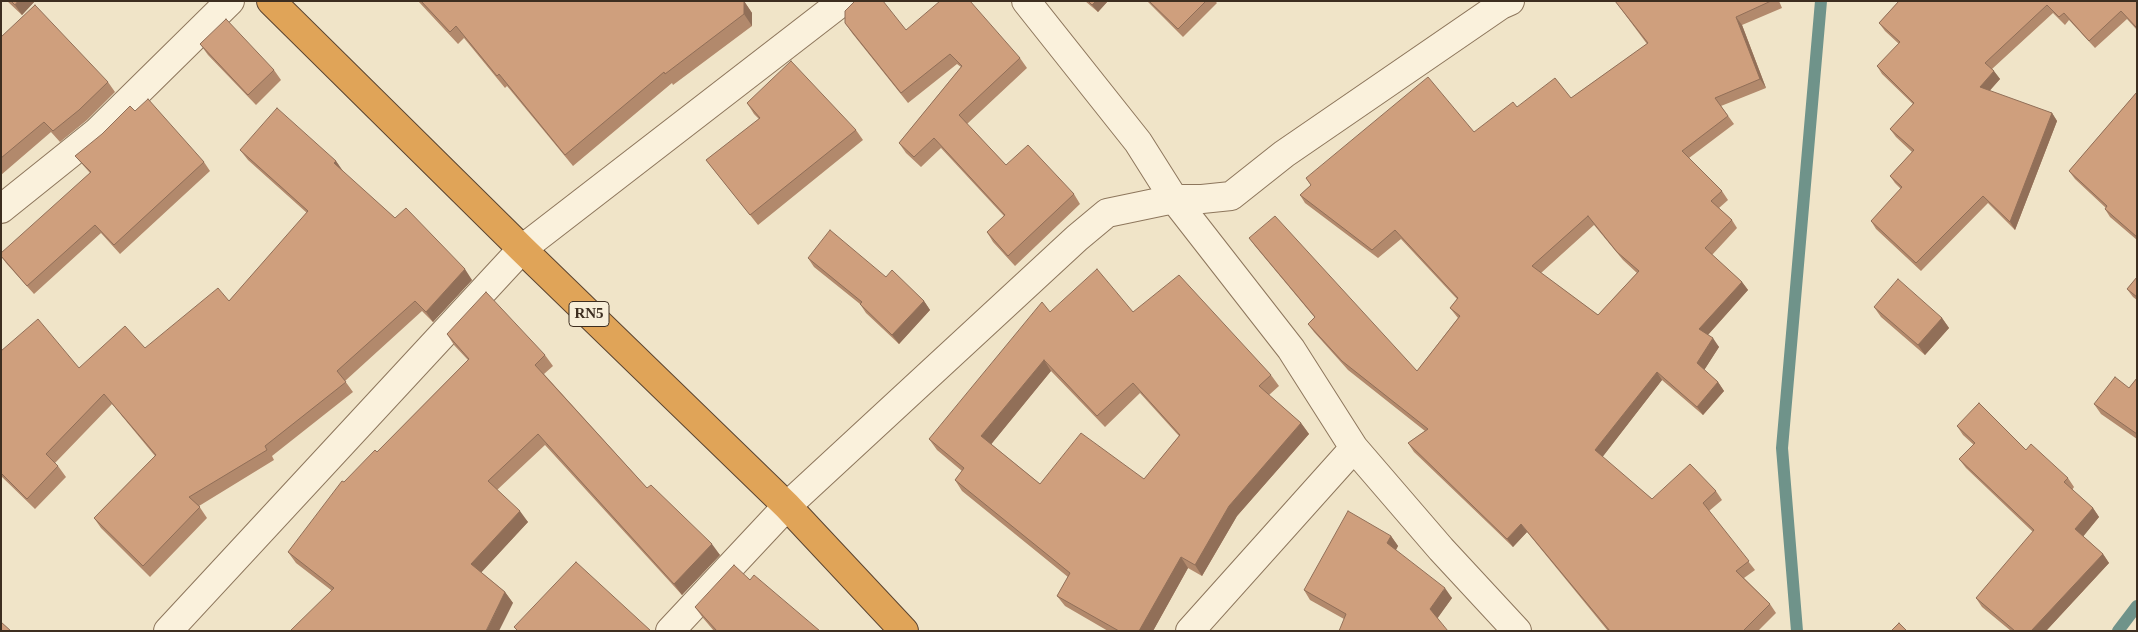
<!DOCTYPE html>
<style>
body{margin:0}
#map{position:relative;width:2138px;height:632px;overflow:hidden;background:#f0e4c8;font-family:"Times New Roman",serif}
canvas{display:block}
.frame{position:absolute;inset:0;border:2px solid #3d2e20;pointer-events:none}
</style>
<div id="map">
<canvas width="2138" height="632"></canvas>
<div class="frame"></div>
</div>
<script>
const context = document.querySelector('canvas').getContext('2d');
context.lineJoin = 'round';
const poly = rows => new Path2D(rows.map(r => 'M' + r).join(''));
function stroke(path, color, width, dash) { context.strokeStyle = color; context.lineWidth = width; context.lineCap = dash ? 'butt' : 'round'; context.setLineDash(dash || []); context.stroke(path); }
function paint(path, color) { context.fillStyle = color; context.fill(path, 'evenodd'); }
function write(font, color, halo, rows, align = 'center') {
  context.font = font + ' "Times New Roman",serif'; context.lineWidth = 4.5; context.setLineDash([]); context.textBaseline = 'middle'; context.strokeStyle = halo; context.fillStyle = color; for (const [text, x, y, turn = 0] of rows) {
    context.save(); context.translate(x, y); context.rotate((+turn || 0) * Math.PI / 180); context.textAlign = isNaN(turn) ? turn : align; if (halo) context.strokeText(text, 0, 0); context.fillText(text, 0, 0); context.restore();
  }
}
stroke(poly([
 [1797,631,1782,448,1821,1],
 [2118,631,2137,606]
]), '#6f938a', 12);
const minor = poly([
 [1026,1,1138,142,1174,199,1291,349,1354,448,1441,549,1517,631],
 [1,209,97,132,230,1],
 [168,631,522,249,843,1],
 [670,631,787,506,1077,238,1107,213,1174,199,1202,199,1231,196,1284,154,1501,5,1510,1],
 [1190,631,1354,448]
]);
const highway = poly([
 [271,1,522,249,787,506,904,631]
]);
stroke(minor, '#8d765c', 30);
stroke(highway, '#5b4430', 30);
stroke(minor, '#faf1dc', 28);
stroke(highway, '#e0a458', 28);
paint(poly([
 [7,1,35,1,22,15],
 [418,1,744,1,752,13,752,26,673,85,672,83,573,166,507,86,505,88,464,38,458,44],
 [1085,1,1108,1,1098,12],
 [1147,1,1215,1,1217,3,1183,37],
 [1615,1,1779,1,1782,8,1742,25,1766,88,1721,106,1734,124,1689,158,1722,191,1728,200,1719,208,1732,220,1737,228,1712,255,1742,282,1748,290,1708,335,1719,347,1704,370,1718,382,1724,391,1703,415,1662,380,1602,457,1652,499,1716,491,1722,500,1709,511,1755,570,1744,578,1770,604,1776,613,1758,631,1608,631,1527,532,1513,547,1414,452,1408,443,1425,431,1348,370,1314,332,1308,324,1315,318,1255,246,1249,238,1417,371,1458,318,1450,308,1457,299,1401,239,1378,258,1305,203,1300,195,1311,185,1306,178,1474,132,1517,107,1571,98,1647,44],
 [1594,225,1623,260,1637,273,1598,315,1541,273],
 [1899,1,2137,1,2137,30,2127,19,2095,48,2069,20,2065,25,2053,13,1992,69,2000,79,1989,91,2052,113,2057,121,2015,230,1988,203,1921,271,1876,229,1871,221,1901,189,1895,183,1890,176,1912,152,1896,137,1890,129,1913,104,1882,74,1877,66,1899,44,1885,31,1879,23],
 [845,23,906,30,1020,58,1027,68,967,124,1006,165,1074,194,1080,204,1015,266,993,242,987,232,1004,216,941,148,921,167,906,153,899,143,961,67,957,64,908,103,852,33],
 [1,37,108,82,115,92,87,120,60,142,51,132,1,175],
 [200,44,274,70,281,80,256,105,208,55],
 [2137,92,2137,240,2110,217,2105,209,2106,208,2075,179,2069,171],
 [747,103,856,130,863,140,758,225,706,160,759,119,754,114],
 [135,111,204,162,210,171,120,254,101,233,34,294,6,263,1,256,90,173,82,164,75,156],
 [240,150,336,161,343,172,395,218,472,280,433,322,422,311,345,381,353,392,272,456,274,460,199,506,207,518,150,577,101,528,94,518,155,456,112,404,55,463,58,466,66,477,35,509,1,476,1,351,79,368,145,348,229,301,307,213,248,160],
 [808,258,886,277,924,301,930,310,899,344,866,313,860,304,814,267],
 [2137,277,2137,300,2133,297,2127,289],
 [1874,307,1942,318,1949,328,1925,355,1881,317],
 [1050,312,1133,312,1271,375,1279,386,1269,395,1301,423,1309,434,1237,516,1202,576,1188,568,1153,631,1108,631,1065,606,1057,596,1068,577,962,491,955,480,962,471,937,450,929,439],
 [1051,371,1105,427,1140,393,1179,436,1144,479,1040,484,991,444],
 [447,334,545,355,553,366,544,374,647,488,720,555,682,595,545,445,497,490,528,522,481,572,505,592,513,603,331,590,296,563,288,552,344,482,377,452,468,360,454,345],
 [2137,378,2137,439,2101,414,2094,404,2129,388],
 [1957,426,2026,450,2068,478,2074,487,2072,490,2093,508,2099,517,2083,536,2103,554,2109,563,2046,631,2011,631,1982,607,1976,598,2033,532,1966,468,1959,459,1974,445,1963,435],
 [1391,536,1398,546,1396,550,1452,598,1437,618,1344,619,1310,600,1304,590],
 [750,580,820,631,714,631,703,618,695,607]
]), '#b2896c');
paint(poly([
 [18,1,35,1,22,15,15,5],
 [744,1,752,13,752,26,744,14],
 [1096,1,1108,1,1098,12,1092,5],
 [1736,17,1742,25,1766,88,1760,79],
 [1994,71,2000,79,1986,95,1980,87],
 [2052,113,2057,121,2015,230,2010,222],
 [336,161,343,171,341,174,334,163],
 [465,269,472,280,433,322,426,312],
 [1742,282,1748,290,1705,338,1699,329],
 [924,301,930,310,899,344,892,335],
 [1942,318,1949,328,1925,355,1918,345],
 [1713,338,1719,347,1703,372,1697,363],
 [1044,360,1051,371,989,447,981,436],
 [1657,372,1662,380,1601,459,1595,450],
 [1718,382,1724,391,1703,415,1697,407],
 [1301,423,1309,434,1237,516,1202,576,1195,565,1229,506],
 [2093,508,2099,517,2082,538,2075,529],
 [520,511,528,522,479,575,471,564],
 [1521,524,1527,532,1513,547,1507,539],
 [1391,536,1398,546,1394,553,1387,543],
 [712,544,720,555,682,595,674,584],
 [2103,554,2109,563,2046,631,2031,631],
 [1181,557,1188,568,1153,631,1139,631],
 [1445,588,1452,598,1437,619,1430,609],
 [505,592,513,603,499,631,486,631]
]), '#916f58');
const building = poly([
 [11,1,18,1,15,5,11,1],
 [421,1,744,1,744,14,665,74,664,72,565,155,499,74,497,76,456,26,450,32,421,1],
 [855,1,883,1,906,30,940,1,970,1,1020,58,959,115,1006,165,1028,145,1074,194,1008,256,987,232,1005,215,934,138,914,157,899,143,962,66,950,54,901,93,845,23,845,11,855,1],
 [1088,1,1096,1,1092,5,1088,1],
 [1149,1,1206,1,1178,29,1149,1],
 [1615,1,1771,1,1736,17,1760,79,1715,98,1728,116,1682,151,1722,191,1711,201,1732,220,1705,248,1742,282,1699,329,1713,338,1697,363,1718,382,1697,407,1657,372,1595,450,1652,499,1690,464,1716,491,1703,503,1749,561,1736,571,1770,604,1743,631,1610,631,1521,524,1507,539,1408,443,1428,429,1342,361,1308,324,1315,317,1249,238,1275,216,1417,371,1460,316,1450,308,1458,298,1395,230,1372,250,1300,195,1311,185,1306,178,1428,77,1474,132,1513,102,1517,107,1555,78,1571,98,1648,43,1615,1],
 [1588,216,1617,252,1639,271,1598,315,1532,266,1588,216],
 [1899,1,2137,1,2137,28,2121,11,2089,41,2064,13,2059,17,2047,5,1985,63,1994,71,1980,87,2052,113,2010,222,1983,196,1916,263,1871,221,1902,187,1890,176,1914,150,1890,129,1914,103,1877,66,1900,42,1879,23,1899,1],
 [35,5,108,82,79,110,53,131,44,122,1,158,1,37,35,5],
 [226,19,274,70,248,95,200,44,226,19],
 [791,61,856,130,750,215,706,160,760,118,747,103,791,61],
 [2137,92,2137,237,2105,209,2107,206,2069,171,2137,92],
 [148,99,204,162,114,245,95,225,27,286,1,256,1,253,91,172,75,156,102,134,130,106,135,111,148,99],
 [277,108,336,161,334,163,395,218,406,208,465,269,426,312,415,301,337,371,346,382,265,446,267,450,189,497,200,507,143,566,94,518,156,455,104,394,46,454,58,466,27,499,1,473,1,351,38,319,79,368,125,326,145,348,218,288,229,301,308,211,240,150,277,108],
 [830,230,886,277,892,270,924,301,892,335,860,304,862,302,808,258,830,230],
 [1097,269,1133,312,1179,275,1271,375,1259,386,1301,423,1229,506,1195,565,1181,557,1139,631,1119,631,1057,596,1070,573,955,480,964,468,929,439,1042,302,1050,312,1097,269],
 [1044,360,1097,416,1133,383,1180,435,1144,479,1081,433,1040,484,981,436,1044,360],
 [2137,277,2137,297,2127,289,2137,277],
 [1898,279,1942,318,1918,345,1874,307,1898,279],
 [486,292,545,355,535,365,647,488,651,485,712,544,674,584,538,434,488,481,520,511,471,564,505,592,486,631,290,631,334,588,288,552,342,481,344,482,375,450,377,452,469,359,447,334,486,292],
 [2115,377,2129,388,2137,378,2137,434,2094,404,2115,377],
 [1979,403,2026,450,2031,444,2068,478,2064,482,2093,508,2075,529,2103,554,2031,631,2015,631,1976,598,2034,530,1959,459,1975,443,1957,426,1979,403],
 [1348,511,1391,536,1387,543,1445,588,1430,609,1448,631,1339,631,1346,614,1304,590,1348,511],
 [576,562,651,631,518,631,514,627,576,562],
 [734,565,750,580,754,575,820,631,717,631,695,607,734,565],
 [1,622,11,631,1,631,1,622],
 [1899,623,1907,631,1891,631,1899,623]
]);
paint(building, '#cf9f7d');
stroke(building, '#916f58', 1);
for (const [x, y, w] of [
 [589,314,40]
]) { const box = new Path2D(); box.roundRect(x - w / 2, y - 12.5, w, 25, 4); context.fillStyle = '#f7eed8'; context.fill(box); stroke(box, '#3d2e20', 1); }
write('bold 15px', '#3d2e20', null, [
 ["RN5",589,314]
]);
</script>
